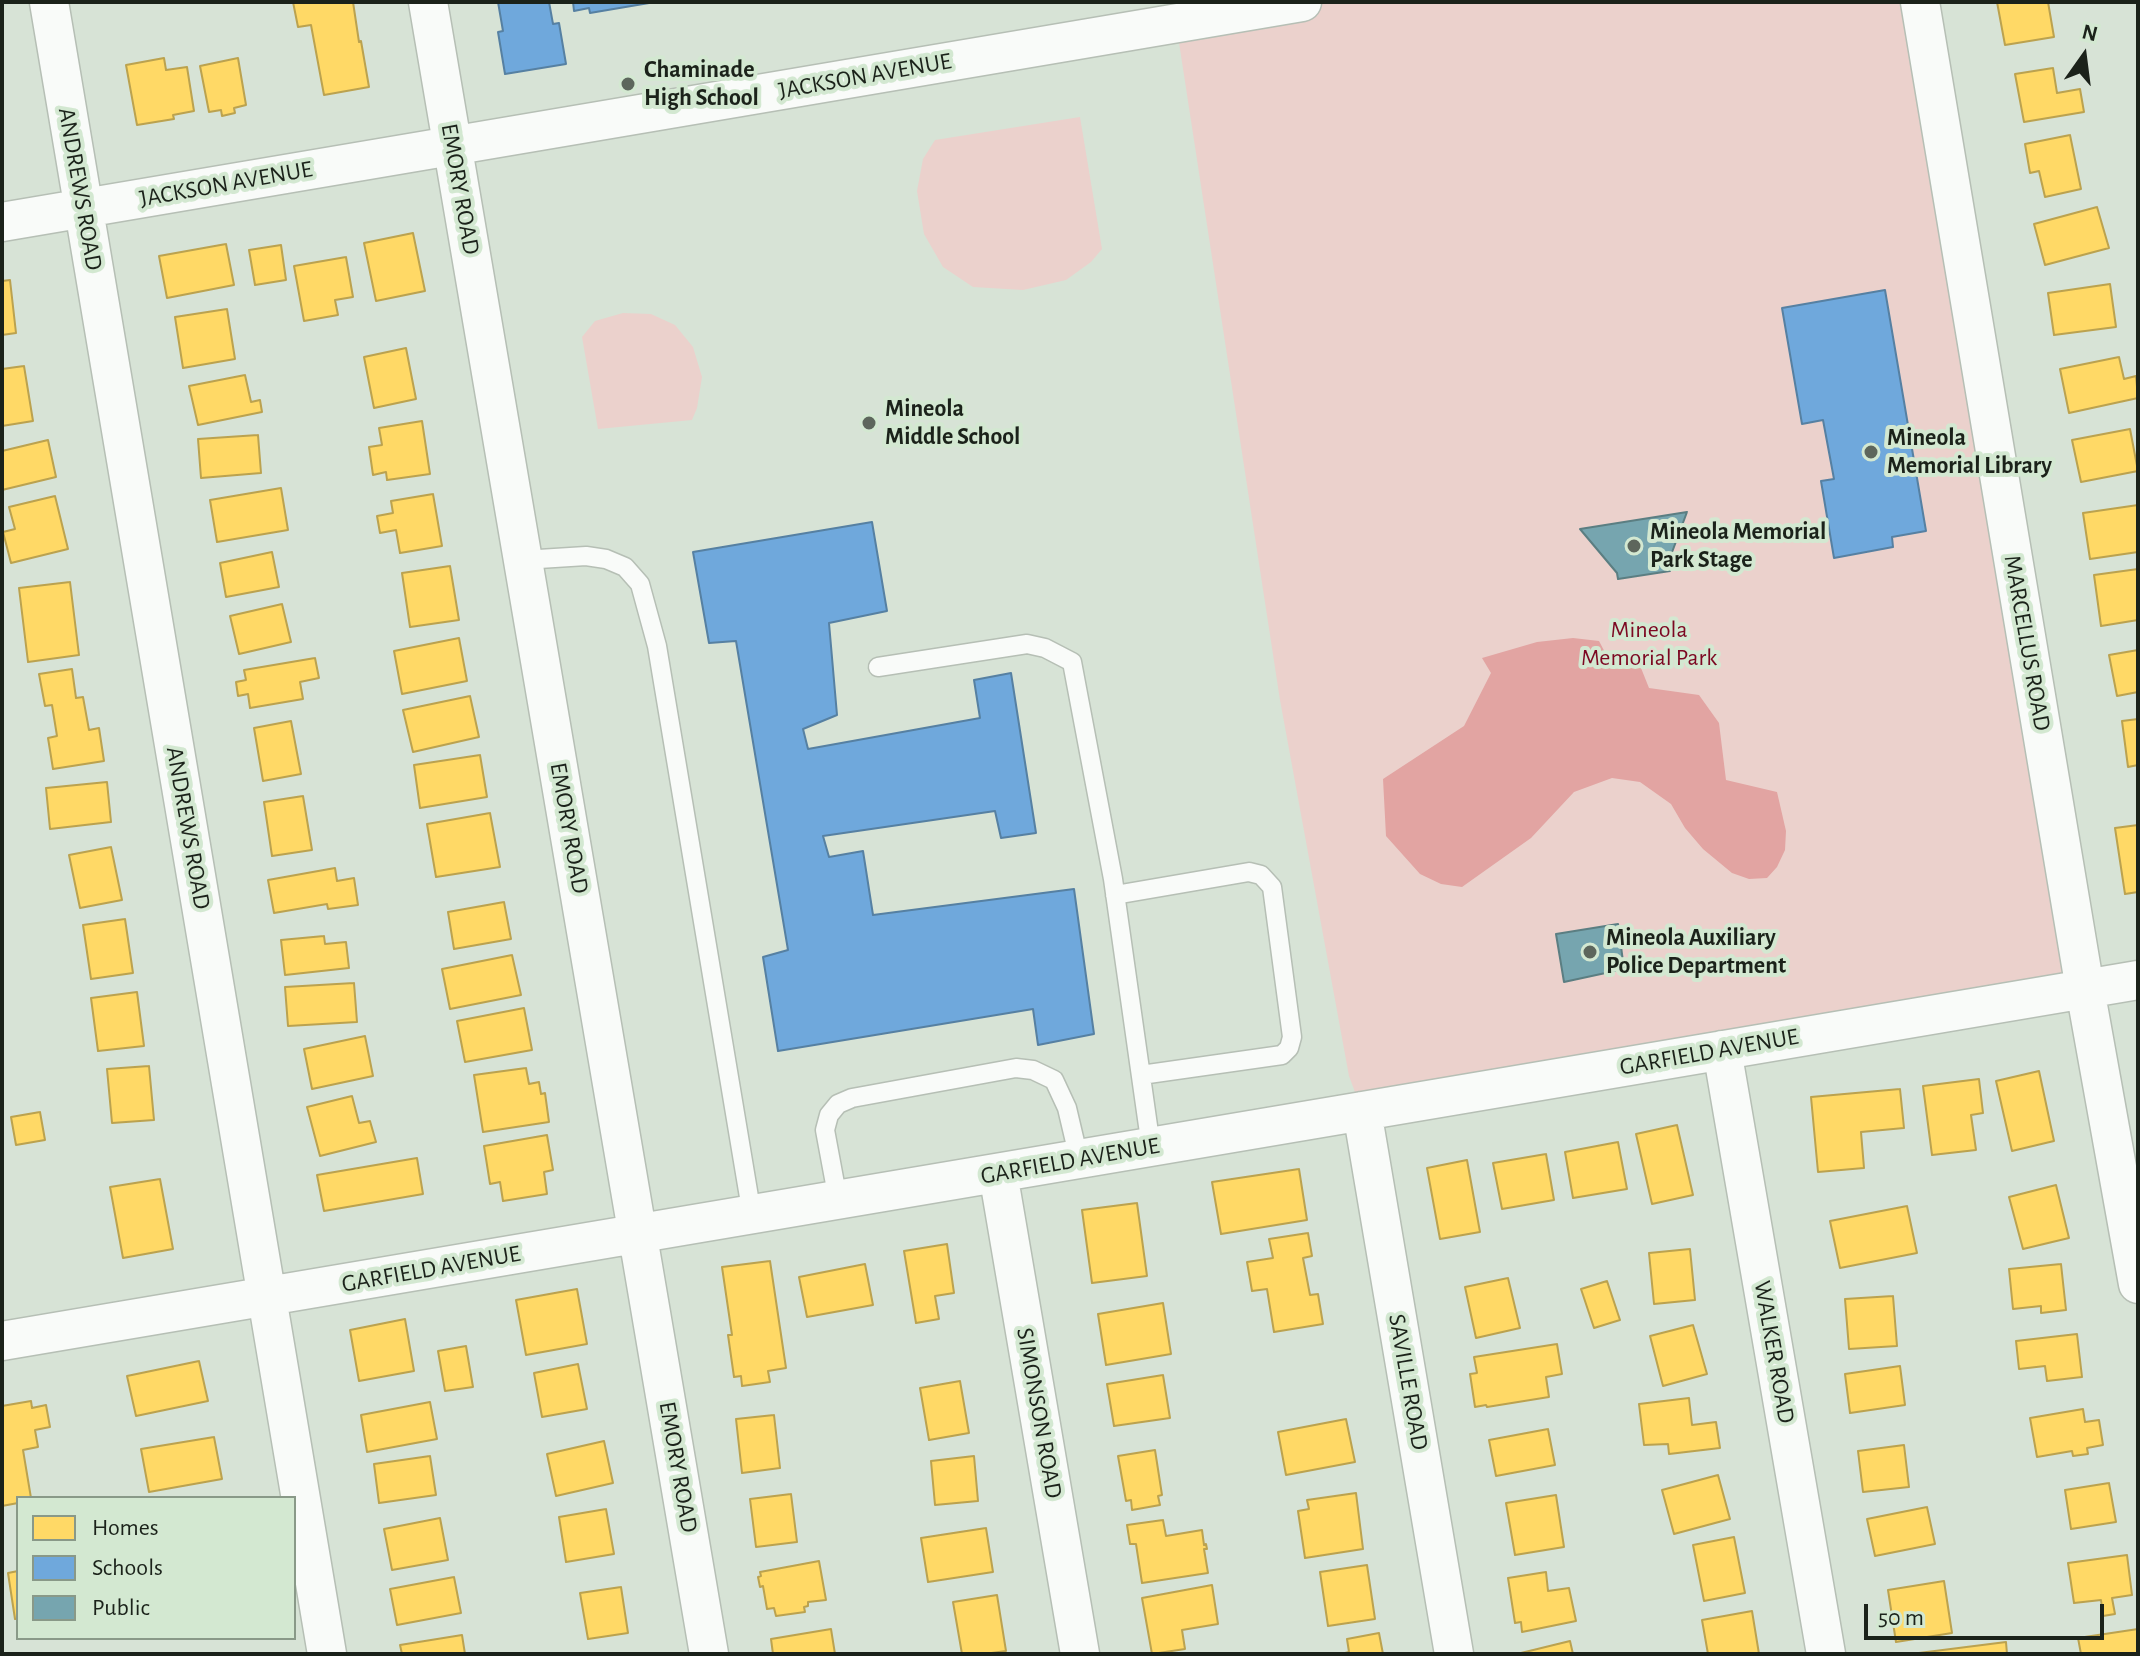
<!DOCTYPE html>
<style>
body{margin:0}
#map{position:relative;width:2140px;height:1656px;overflow:hidden;background:#d7e3d6;font-family:"Alegreya Sans",sans-serif}
canvas{display:block}
.frame{position:absolute;inset:0;border:4px solid #1b221a;pointer-events:none}
.legend{position:absolute;left:16px;top:1496px;width:280px;height:144px;box-sizing:border-box;background:#d3e8d1;border:2px solid #899988;margin:0;padding:10px 14px;list-style:none;font-size:24px;color:#1b221a}
.legend li{display:flex;align-items:center;gap:16px;height:40px}
.legend b{width:40px;border:2px solid #899988}
.north{position:absolute;left:2044px;top:16px;width:80px;height:80px;-webkit-text-stroke:6px #d3e8d1;paint-order:stroke;rotate:14deg;font-size:22px;font-weight:700;line-height:32px;text-align:center;color:#1b221a}
.north::after{content:'';display:block;margin:auto;width:28px;height:36px;background:#1b221a;clip-path:polygon(50% 0,100% 100%,50% 72%,0 100%)}
.scale{position:absolute;left:1864px;top:1604px;width:240px;height:36px;box-sizing:border-box;border:4px solid #1b221a;border-top:0;padding-left:10px;font-size:24px;line-height:28px;white-space:nowrap;color:#1b221a;-webkit-text-stroke:6px #d3e8d1;paint-order:stroke}
</style>
<div id="map">
<canvas width="2140" height="1656"></canvas>
<div class="frame"></div>
<ul class="legend">
<li><b style="height:22px;background:#ffd966"></b>Homes</li>
<li><b style="height:22px;background:#6fa8dc"></b>Schools</li>
<li><b style="height:22px;background:#76a5af"></b>Public</li>
</ul>
<div class="north">N</div>
<div class="scale">50 m</div>
</div>
<script>
const context = document.querySelector('canvas').getContext('2d');
context.lineJoin = 'round';
function paint(path, color) { context.fillStyle = color; context.fill(path, 'evenodd'); }
const poly = rows => new Path2D(rows.map(r => 'M' + r).join(''));
function stroke(path, color, width, dash) { context.strokeStyle = color; context.lineWidth = width; context.lineCap = dash ? 'butt' : 'round'; context.setLineDash(dash || []); context.stroke(path); }
function write(font, color, halo, rows, align = 'center') {
  context.font = font + ' "Alegreya Sans",sans-serif'; context.lineWidth = 8; context.setLineDash([]); context.textBaseline = 'middle'; context.strokeStyle = halo; context.fillStyle = color; for (const [text, x, y, turn = 0] of rows) {
    context.save(); context.translate(x, y); context.rotate((+turn || 0) * Math.PI / 180); context.textAlign = isNaN(turn) ? turn : align; if (halo) context.strokeText(text, 0, 0); context.fillText(text, 0, 0); context.restore();
  }
}
paint(poly([
 [1302,2,1919,2,2085,989,1362,1111,1349,1076,1280,700,1176,23],
 [1080,117,1102,249,1091,262,1066,280,1023,290,973,287,943,267,924,234,917,191,923,159,935,140],
 [623,313,651,314,675,325,693,347,702,377,697,408,692,420,598,429,582,337,595,321]
]), '#ebd1cc');
paint(poly([
 [1573,638,1599,641,1609,660,1639,663,1649,688,1699,695,1719,723,1726,780,1777,792,1786,831,1785,850,1777,867,1767,878,1749,879,1732,873,1703,849,1685,828,1671,804,1640,782,1612,778,1574,792,1531,838,1462,887,1441,884,1420,874,1386,836,1383,779,1464,726,1491,673,1482,658,1537,642]
]), '#e2a4a2');
const homes = poly([
 [293,2,353,2,359,42,361,41,369,87,324,95,311,25,298,27,293,2],
 [1997,2,2048,2,2054,37,2005,45,1997,2],
 [164,58,166,70,187,67,194,111,173,115,174,119,137,125,126,65,164,58],
 [238,58,246,105,234,108,235,113,222,116,221,110,209,112,200,66,238,58],
 [2053,68,2057,93,2080,89,2084,112,2024,122,2015,74,2053,68],
 [2070,135,2081,189,2045,197,2039,171,2030,173,2025,144,2070,135],
 [2097,207,2109,248,2045,265,2034,224,2097,207],
 [413,233,425,291,376,301,364,243,413,233],
 [226,244,234,285,167,298,159,256,226,244],
 [281,245,286,280,255,285,249,250,281,245],
 [346,257,353,297,335,300,338,315,304,321,294,266,346,257],
 [10,280,16,333,2,335,2,281,10,280],
 [2110,284,2116,327,2054,335,2048,293,2110,284],
 [227,309,235,359,183,368,175,317,227,309],
 [406,348,416,399,374,408,364,357,406,348],
 [2119,357,2124,379,2136,376,2138,398,2069,413,2060,369,2119,357],
 [24,366,33,421,2,426,2,369,24,366],
 [245,375,251,402,260,400,262,412,198,425,189,386,245,375],
 [422,421,430,474,387,480,386,472,373,475,369,447,382,445,379,428,422,421],
 [2130,429,2138,471,2081,482,2072,440,2130,429],
 [258,435,261,473,201,478,198,439,258,435],
 [48,440,56,477,2,490,2,451,48,440],
 [281,488,288,530,217,542,210,500,281,488],
 [433,494,442,546,400,553,396,530,380,533,377,516,393,513,391,501,433,494],
 [55,496,68,549,11,563,3,532,15,529,9,507,55,496],
 [2138,505,2138,552,2090,559,2083,513,2138,505],
 [272,552,279,587,226,597,220,563,272,552],
 [450,566,459,620,410,627,402,573,450,566],
 [2138,569,2138,620,2101,626,2094,575,2138,569],
 [70,582,79,655,28,662,19,588,70,582],
 [282,604,291,642,239,654,230,616,282,604],
 [459,638,467,681,402,694,394,651,459,638],
 [2138,650,2138,692,2117,696,2109,655,2138,650],
 [315,658,319,678,300,682,303,699,250,708,248,694,238,696,236,682,246,680,244,670,315,658],
 [72,669,76,698,83,697,89,730,99,728,104,761,53,769,48,738,57,736,52,705,45,706,39,674,72,669],
 [470,696,479,737,413,752,403,710,470,696],
 [2138,719,2138,765,2128,767,2122,721,2138,719],
 [291,721,301,774,263,781,254,728,291,721],
 [480,755,487,797,420,808,414,765,480,755],
 [107,782,111,822,50,829,46,788,107,782],
 [303,796,312,850,272,856,264,802,303,796],
 [490,813,500,867,436,877,427,824,490,813],
 [2138,825,2138,892,2125,894,2115,828,2138,825],
 [111,847,122,900,80,908,69,855,111,847],
 [335,868,337,881,354,878,358,905,328,909,327,904,274,913,268,880,335,868],
 [504,902,511,939,454,949,448,912,504,902],
 [125,919,133,973,91,979,83,925,125,919],
 [324,936,325,944,346,942,349,968,285,975,281,940,324,936],
 [512,955,521,995,450,1009,442,969,512,955],
 [354,983,357,1022,288,1026,285,987,354,983],
 [137,992,144,1046,98,1051,91,998,137,992],
 [524,1008,532,1050,465,1062,457,1021,524,1008],
 [365,1036,373,1076,312,1089,304,1049,365,1036],
 [149,1066,154,1120,112,1123,107,1069,149,1066],
 [526,1068,529,1084,539,1082,541,1094,545,1093,549,1122,483,1132,474,1075,526,1068],
 [2039,1071,2054,1141,2012,1151,1996,1081,2039,1071],
 [1979,1079,1983,1113,1971,1115,1976,1150,1932,1155,1923,1086,1979,1079],
 [1900,1089,1904,1128,1861,1132,1864,1168,1818,1172,1811,1097,1900,1089],
 [352,1096,359,1123,370,1121,376,1142,320,1156,307,1107,352,1096],
 [40,1112,45,1140,16,1145,11,1117,40,1112],
 [1677,1125,1693,1195,1652,1204,1636,1134,1677,1125],
 [547,1135,553,1170,544,1172,547,1194,503,1201,500,1182,490,1184,484,1146,547,1135],
 [1618,1142,1627,1189,1573,1198,1565,1152,1618,1142],
 [1546,1154,1554,1200,1502,1209,1493,1163,1546,1154],
 [417,1158,423,1194,324,1211,317,1175,417,1158],
 [1467,1160,1480,1232,1440,1239,1427,1168,1467,1160],
 [1299,1169,1307,1220,1221,1234,1212,1182,1299,1169],
 [160,1179,173,1249,123,1258,110,1187,160,1179],
 [2056,1185,2069,1238,2023,1249,2009,1197,2056,1185],
 [1137,1203,1147,1276,1092,1283,1082,1210,1137,1203],
 [1907,1206,1917,1253,1840,1268,1830,1221,1907,1206],
 [1308,1233,1312,1256,1303,1258,1310,1295,1318,1294,1323,1324,1274,1332,1267,1289,1252,1291,1247,1262,1273,1258,1269,1239,1308,1233],
 [947,1244,954,1293,935,1296,939,1319,916,1323,904,1251,947,1244],
 [1690,1249,1695,1300,1654,1304,1649,1253,1690,1249],
 [770,1261,786,1368,768,1371,770,1382,742,1386,741,1376,734,1377,728,1335,732,1335,722,1267,770,1261],
 [865,1264,873,1305,807,1317,799,1277,865,1264],
 [2061,1264,2066,1310,2041,1313,2041,1306,2013,1309,2009,1269,2061,1264],
 [1508,1278,1520,1328,1476,1338,1465,1287,1508,1278],
 [1607,1281,1620,1320,1594,1328,1581,1289,1607,1281],
 [577,1289,587,1344,526,1355,516,1300,577,1289],
 [1893,1296,1897,1346,1849,1349,1845,1299,1893,1296],
 [1163,1303,1171,1354,1106,1365,1098,1314,1163,1303],
 [405,1319,414,1371,359,1381,350,1330,405,1319],
 [1693,1325,1707,1374,1663,1386,1650,1336,1693,1325],
 [2077,1334,2082,1377,2047,1381,2045,1366,2019,1369,2016,1341,2077,1334],
 [1557,1344,1562,1374,1546,1377,1549,1397,1487,1407,1486,1405,1475,1407,1470,1374,1477,1373,1474,1357,1557,1344],
 [466,1346,473,1387,445,1391,438,1351,466,1346],
 [199,1361,208,1401,136,1416,127,1376,199,1361],
 [578,1364,587,1409,542,1417,534,1373,578,1364],
 [1900,1366,1905,1405,1850,1413,1845,1374,1900,1366],
 [1163,1375,1170,1418,1114,1426,1107,1384,1163,1375],
 [960,1381,969,1433,929,1440,920,1388,960,1381],
 [1689,1398,1692,1425,1716,1422,1720,1448,1669,1454,1668,1444,1644,1445,1639,1404,1689,1398],
 [31,1401,32,1408,46,1405,50,1427,35,1430,38,1447,23,1450,31,1498,18,1498,18,1503,2,1506,2,1406,31,1401],
 [430,1402,437,1439,367,1452,361,1415,430,1402],
 [2083,1409,2085,1422,2099,1420,2103,1445,2087,1448,2088,1454,2073,1456,2072,1451,2037,1457,2030,1418,2083,1409],
 [774,1415,780,1468,742,1473,736,1419,774,1415],
 [1346,1419,1355,1462,1286,1475,1278,1432,1346,1419],
 [1548,1429,1555,1465,1496,1476,1489,1440,1548,1429],
 [214,1437,222,1479,149,1492,141,1449,214,1437],
 [604,1441,613,1483,556,1496,547,1454,604,1441],
 [1904,1445,1909,1487,1863,1492,1858,1451,1904,1445],
 [1155,1450,1162,1495,1158,1496,1160,1505,1132,1510,1131,1500,1126,1501,1118,1456,1155,1450],
 [430,1456,436,1495,379,1503,374,1464,430,1456],
 [974,1456,978,1501,935,1505,931,1461,974,1456],
 [1718,1475,1730,1519,1674,1534,1662,1490,1718,1475],
 [2109,1483,2116,1522,2071,1529,2065,1490,2109,1483],
 [1356,1493,1363,1549,1305,1558,1298,1511,1309,1509,1307,1500,1356,1493],
 [791,1494,797,1542,756,1547,750,1499,791,1494],
 [1556,1495,1564,1547,1515,1555,1506,1503,1556,1495],
 [1927,1507,1935,1544,1875,1556,1867,1519,1927,1507],
 [606,1509,614,1554,566,1562,559,1517,606,1509],
 [440,1518,448,1560,392,1570,384,1529,440,1518],
 [1163,1520,1166,1536,1202,1530,1204,1545,1206,1544,1207,1549,1204,1549,1208,1573,1142,1583,1136,1544,1130,1544,1127,1525,1163,1520],
 [986,1528,993,1572,928,1582,921,1538,986,1528],
 [1734,1537,1745,1593,1704,1601,1693,1545,1734,1537],
 [2127,1555,2132,1595,2112,1598,2115,1614,2103,1616,2101,1600,2074,1603,2068,1563,2127,1555],
 [819,1561,826,1600,808,1602,808,1606,804,1607,805,1612,776,1616,774,1608,767,1609,763,1586,760,1587,758,1577,761,1576,760,1572,819,1561],
 [1367,1565,1375,1619,1328,1626,1320,1572,1367,1565],
 [18,1571,18,1619,15,1619,8,1573,18,1571],
 [1546,1572,1548,1591,1569,1588,1576,1621,1522,1632,1521,1622,1515,1623,1508,1578,1546,1572],
 [454,1577,461,1613,397,1625,390,1589,454,1577],
 [1944,1581,1952,1633,1896,1642,1888,1590,1944,1581],
 [1212,1585,1218,1624,1182,1630,1185,1649,1152,1654,1142,1598,1212,1585],
 [621,1587,628,1633,588,1639,580,1593,621,1587],
 [997,1595,1006,1651,984,1654,962,1654,953,1602,997,1595],
 [1752,1611,1759,1654,1708,1654,1702,1620,1752,1611],
 [831,1629,835,1654,773,1654,771,1639,831,1629],
 [2138,1629,2138,1654,2081,1654,2078,1638,2138,1629],
 [1379,1633,1383,1654,1341,1654,1349,1652,1347,1639,1379,1633],
 [462,1635,465,1654,402,1654,400,1645,462,1635],
 [1570,1641,1573,1654,1522,1654,1521,1653,1570,1641],
 [2006,1642,2007,1654,1911,1654,2006,1642]
]);
paint(homes, '#ffd966');
stroke(homes, '#bba24f', 2);
const schools = poly([
 [498,2,549,2,553,24,559,23,566,64,505,74,498,32,503,31,498,2],
 [573,2,655,2,590,13,589,8,574,11,573,2],
 [1885,290,1926,531,1892,537,1893,547,1834,558,1821,481,1834,479,1823,420,1802,424,1782,308,1885,290],
 [872,522,887,611,829,623,837,715,803,729,808,749,980,718,974,680,1011,673,1036,833,1001,838,995,811,823,836,829,857,863,851,873,915,1074,889,1094,1034,1038,1045,1033,1009,778,1051,763,957,788,950,736,641,709,643,693,552,872,522]
]);
paint(schools, '#6fa8dc');
stroke(schools, '#5680a2', 2);
const public = poly([
 [1687,512,1668,563,1670,571,1618,579,1617,573,1580,529,1687,512],
 [1618,924,1624,969,1564,982,1556,934,1618,924]
]);
paint(public, '#76a5af');
stroke(public, '#5b7e82', 2);
const lane = poly([
 [523,560,586,556,606,559,625,567,640,584,657,646,752,1215],
 [878,667,1027,644,1045,648,1072,662,1113,879,1151,1147],
 [1115,895,1249,872,1261,875,1272,887,1292,1037,1289,1048,1282,1055,1141,1075],
 [838,1200,825,1130,829,1115,838,1104,852,1098,1016,1068,1033,1070,1054,1080,1067,1108,1079,1159]
]);
const street = poly([
 [49,2,327,1654],
 [428,2,709,1654],
 [1920,2,2085,989,2138,1284],
 [2,222,1302,2],
 [1722,1050,1826,1654],
 [1362,1111,1454,1654],
 [998,1173,1080,1654],
 [2,1341,2138,980]
]);
stroke(lane, '#b6bfb5', 21);
stroke(street, '#b6bfb5', 41);
stroke(lane, '#f9fbf9', 18);
stroke(street, '#f9fbf9', 38);
for (const [x, y, r, color] of [
 [628,84,8,"#5d665c"],
 [869,423,8,"#5d665c"],
 [1871,452,8,"#5d665c"],
 [1634,546,8,"#5d665c"],
 [1590,952,8,"#5d665c"]
]) { const dot = new Path2D(); dot.arc(x, y, r, 0, 2 * Math.PI); context.fillStyle = color; context.fill(dot); stroke(dot, '#d3e8d1', 3); }
write('bold 24px', '#1b221a', '#d3e8d1', [
 ["Chaminade",644,70],
 ["High School",644,98],
 ["Mineola",885,409],
 ["Middle School",885,437],
 ["Mineola",1887,438],
 ["Memorial Library",1887,466],
 ["Mineola Memorial",1650,532],
 ["Park Stage",1650,560],
 ["Mineola Auxiliary",1606,938],
 ["Police Department",1606,966]
], 'left');
write('24px', '#1b221a', '#d3e8d1', [
 ["JACKSON AVENUE",865,76,-10],
 ["JACKSON AVENUE",226,184,-10],
 ["ANDREWS ROAD",80,189,80],
 ["EMORY ROAD",460,189,80],
 ["MARCELLUS ROAD",2027,643,80],
 ["ANDREWS ROAD",188,828,80],
 ["EMORY ROAD",569,828,80],
 ["GARFIELD AVENUE",1709,1052,-10],
 ["GARFIELD AVENUE",1070,1161,-10],
 ["GARFIELD AVENUE",431,1269,-10],
 ["WALKER ROAD",1774,1352,80],
 ["SAVILLE ROAD",1408,1382,80],
 ["SIMONSON ROAD",1039,1413,80],
 ["EMORY ROAD",678,1467,80]
]);
write('24px', '#7c0822', '#d3e8d1', [
 ["Mineola",1649,630],
 ["Memorial Park",1649,658]
]);
</script>
